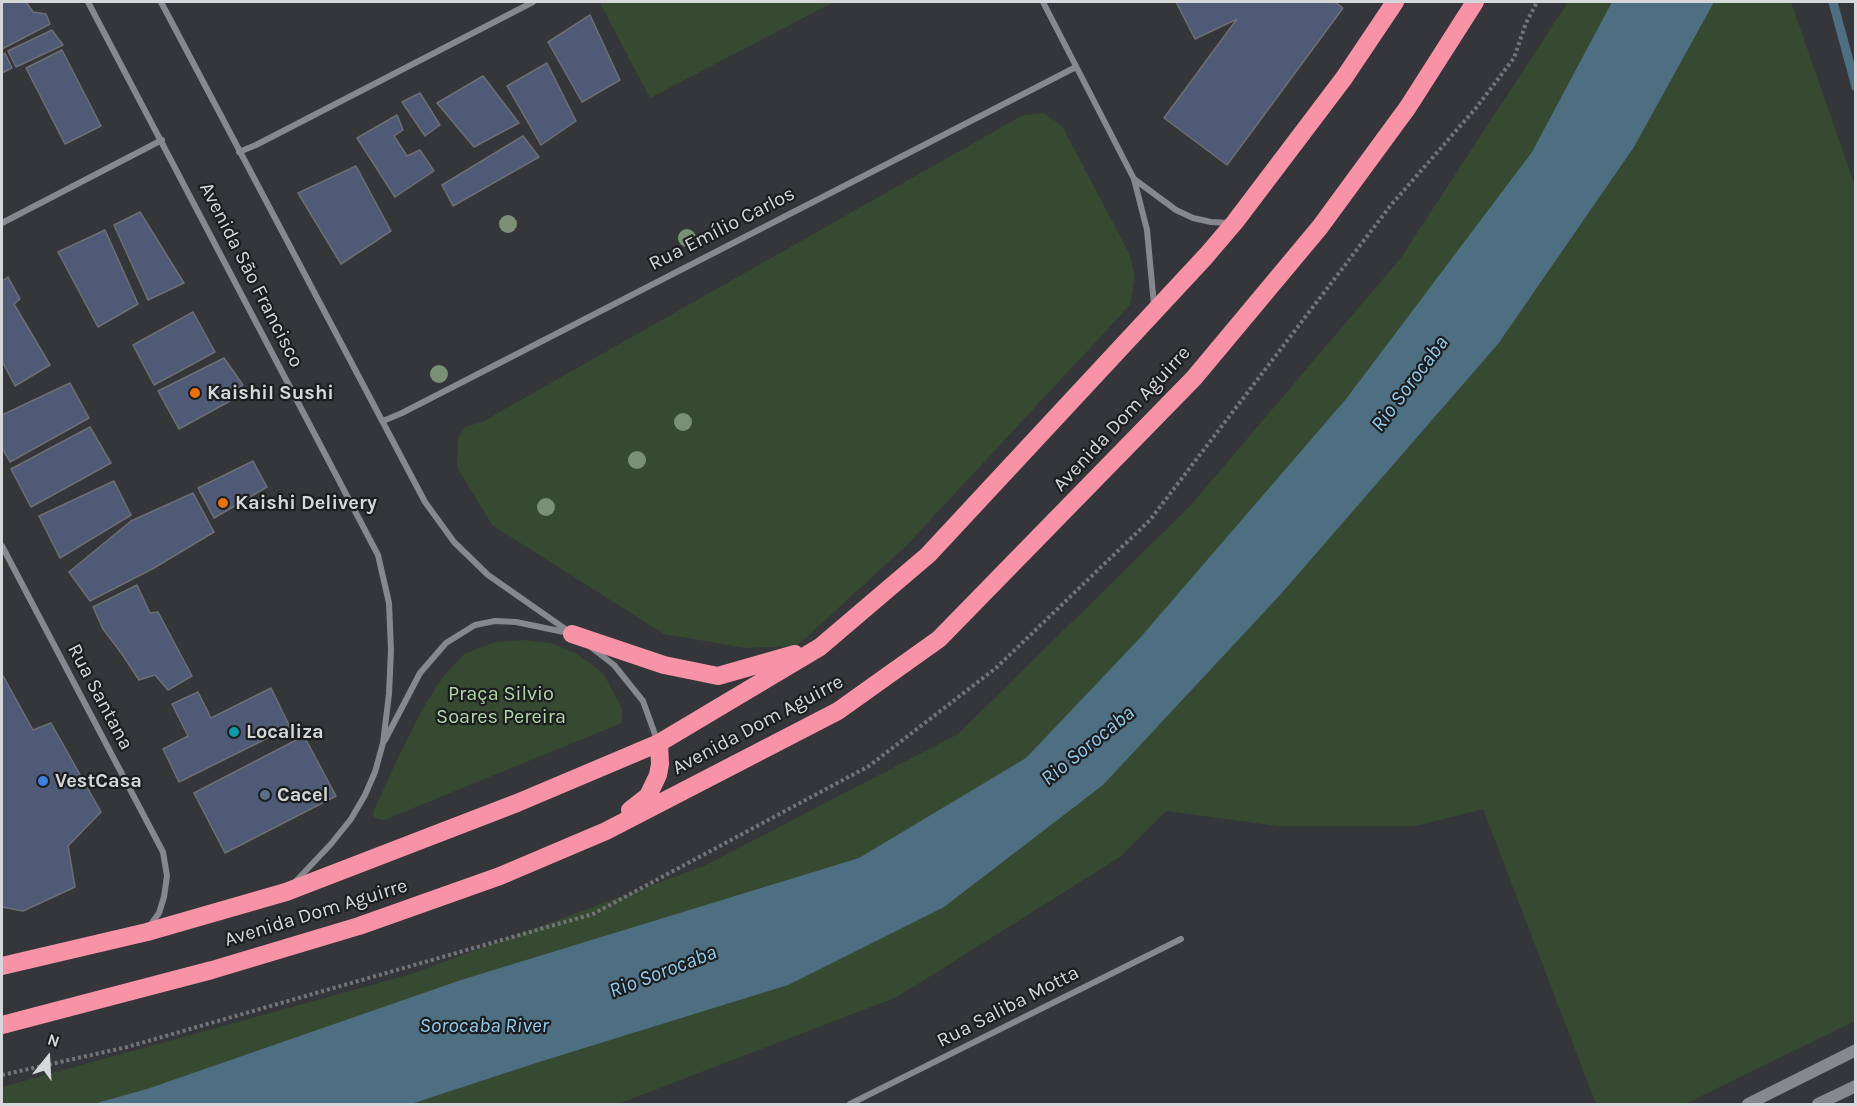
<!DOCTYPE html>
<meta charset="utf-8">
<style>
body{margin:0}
#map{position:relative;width:1857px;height:1106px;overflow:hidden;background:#343639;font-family:Karla,sans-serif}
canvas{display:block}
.frame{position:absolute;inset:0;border:3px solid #d6d7d9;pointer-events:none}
.north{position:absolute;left:18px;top:1028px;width:60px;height:60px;-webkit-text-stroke:4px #1c1d1f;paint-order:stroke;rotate:18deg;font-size:16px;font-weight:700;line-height:24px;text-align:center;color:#d6d7d9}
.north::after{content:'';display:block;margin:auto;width:21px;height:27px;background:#d6d7d9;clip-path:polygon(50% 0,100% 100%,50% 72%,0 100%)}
</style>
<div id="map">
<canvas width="1857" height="1106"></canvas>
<div class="frame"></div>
<div class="north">N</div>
</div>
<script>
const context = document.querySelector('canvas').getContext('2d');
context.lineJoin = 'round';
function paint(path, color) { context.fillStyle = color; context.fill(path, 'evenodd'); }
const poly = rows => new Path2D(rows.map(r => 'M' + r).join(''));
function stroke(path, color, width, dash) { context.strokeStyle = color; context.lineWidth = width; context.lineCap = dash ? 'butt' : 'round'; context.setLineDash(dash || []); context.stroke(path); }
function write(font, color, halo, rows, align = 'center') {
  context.font = font + ' Karla,sans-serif'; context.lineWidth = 4.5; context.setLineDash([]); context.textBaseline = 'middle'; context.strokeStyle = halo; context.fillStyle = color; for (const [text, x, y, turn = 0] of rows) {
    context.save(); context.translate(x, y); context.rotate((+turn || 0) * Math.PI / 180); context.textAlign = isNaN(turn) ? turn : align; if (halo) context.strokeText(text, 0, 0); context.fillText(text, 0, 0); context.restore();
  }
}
paint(poly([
 [603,2,834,2,650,98,600,3],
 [1568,2,1791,2,1855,186,1855,1021,1685,1104,1596,1104,1483,809,1415,826,1277,826,1166,811,1120,857,897,997,618,1104,2,1104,2,1087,411,974,704,866,958,734,1190,506,1400,259],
 [1044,113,1062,126,1130,255,1135,277,1130,305,907,545,797,646,745,648,664,634,492,525,457,467,458,438,465,427,482,422,1023,115],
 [525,640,552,643,577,654,603,673,622,708,622,723,384,820,374,818,373,812,397,760,422,710,442,678,464,654,495,642]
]), '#364931');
paint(poly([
 [1612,2,1714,2,1634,147,1498,344,1280,595,1103,785,944,907,788,985,536,1063,411,1104,93,1104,147,1089,461,980,859,858,1026,758,1139,639,1346,399,1532,152]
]), '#4e6e81');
stroke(poly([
 [1833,2,1856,87]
]), '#4e6e81', 9);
const building = poly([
 [6,2,26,2,33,12,46,14,50,24,2,49,2,4,6,2],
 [1176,2,1335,2,1343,8,1227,165,1164,118,1237,19,1195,39,1176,2],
 [590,15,620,80,582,102,548,42,590,15],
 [52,30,63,45,16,67,8,51,52,30],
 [62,50,101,126,65,144,26,68,62,50],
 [5,53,12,68,2,73,2,55,5,53],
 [547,63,576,121,541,145,507,86,547,63],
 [483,76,519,123,474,147,437,103,483,76],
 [420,93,440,125,425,136,402,102,420,93],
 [397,115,403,130,394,136,407,156,420,150,434,171,395,197,357,138,397,115],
 [523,136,539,157,453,206,442,185,523,136],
 [356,166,391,231,341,264,298,193,356,166],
 [140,212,184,283,148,300,114,225,140,212],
 [105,230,138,304,98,327,58,252,105,230],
 [8,277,20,299,14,304,50,365,15,386,2,361,2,281,8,277],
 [193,312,215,352,154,385,133,345,193,312],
 [224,358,243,385,228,394,230,401,179,429,158,391,224,358],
 [70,383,89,418,10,462,2,448,2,415,70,383],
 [90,427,111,463,31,507,11,469,90,427],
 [253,461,267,487,214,518,198,488,253,461],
 [114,481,131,515,60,558,39,516,114,481],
 [193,493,214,532,154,568,90,601,69,572,131,521,193,493],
 [137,585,150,613,158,612,192,676,168,690,155,675,139,680,122,654,103,629,93,607,137,585],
 [2,674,33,730,51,723,101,812,68,846,75,887,23,911,2,907,2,674],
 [271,688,290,727,179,782,163,749,188,736,172,704,198,692,211,718,271,688],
 [304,736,336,796,225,853,194,793,304,736]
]);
paint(building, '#4e5a76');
stroke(building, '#6d6f74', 1.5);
stroke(poly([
 [2,1075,127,1047,593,914,869,766,996,668,1150,520,1391,205,1476,108,1514,58,1526,23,1537,2]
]), '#737578', 4, [3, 3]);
stroke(poly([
 [88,2,378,555,389,603,391,650,389,694,383,743,375,772,365,795,351,819,331,844,296,881],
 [161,2,425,502,454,542,488,575,571,633],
 [1043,2,1134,179],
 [239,152,256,145,533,2],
 [2,223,162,140],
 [1154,305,1147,230,1134,179,1176,210,1193,218,1211,222,1229,223],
 [383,421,402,413,1076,67],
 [2,546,163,852,167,876,164,897,159,913,149,927],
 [592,648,614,665,643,701,657,740],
 [385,740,420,673,446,643,475,625,495,621,516,622,569,633],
 [850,1104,1181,939]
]), '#86888d', 6);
stroke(poly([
 [1748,1104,1856,1050],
 [1818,1104,1856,1086]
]), '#86888d', 12);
stroke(poly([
 [572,634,664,665,718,676,795,654],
 [630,810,648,796,658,775,660,764,659,743],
 [2,966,147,932,286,892,517,803,659,743,820,647,928,555,1206,256,1235,222,1344,78,1395,2],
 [2,1025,212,970,359,926,500,876,606,831,838,711,939,639,1194,378,1320,227,1408,107,1475,2]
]), '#f892a6', 18);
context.fillStyle = '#798f76';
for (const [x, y] of [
 [508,224],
 [687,238],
 [439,374],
 [683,422],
 [637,460],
 [546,507]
]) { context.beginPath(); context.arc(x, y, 9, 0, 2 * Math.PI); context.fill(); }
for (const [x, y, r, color] of [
 [195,393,6,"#e8710a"],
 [223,503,6,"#e8710a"],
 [234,732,6,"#0f9aa8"],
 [43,781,6,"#3f7fe0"],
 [265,795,6,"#5c6f8a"]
]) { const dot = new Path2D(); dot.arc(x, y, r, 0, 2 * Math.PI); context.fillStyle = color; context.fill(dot); stroke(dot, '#1c1d1f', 2); }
write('20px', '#d6d7d9', '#1c1d1f', [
 ["Rua Emílio Carlos",722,229,-27],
 ["Avenida São Francisco",251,275,63],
 ["Avenida Dom Aguirre",1122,419,-47],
 ["Rua Santana",100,697,62],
 ["Avenida Dom Aguirre",758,725,-28],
 ["Avenida Dom Aguirre",316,913,-17],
 ["Rua Saliba Motta",1008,1007,-27]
]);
write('bold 20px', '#d6d7d9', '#1c1d1f', [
 ["KaishiI Sushi",207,393],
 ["Kaishi Delivery",235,503],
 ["Localiza",246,732],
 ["VestCasa",55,781],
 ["Cacel",277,795]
], 'left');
write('20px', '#b1d7a8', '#1c1d1f', [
 ["Praça Silvio",501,694],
 ["Soares Pereira",501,717]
]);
write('italic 21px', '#91ccee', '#1c1d1f', [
 ["Rio Sorocaba",1410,384,-53],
 ["Rio Sorocaba",1088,746,-39],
 ["Rio Sorocaba",663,972,-21],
 ["Sorocaba River",484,1026]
]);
</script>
